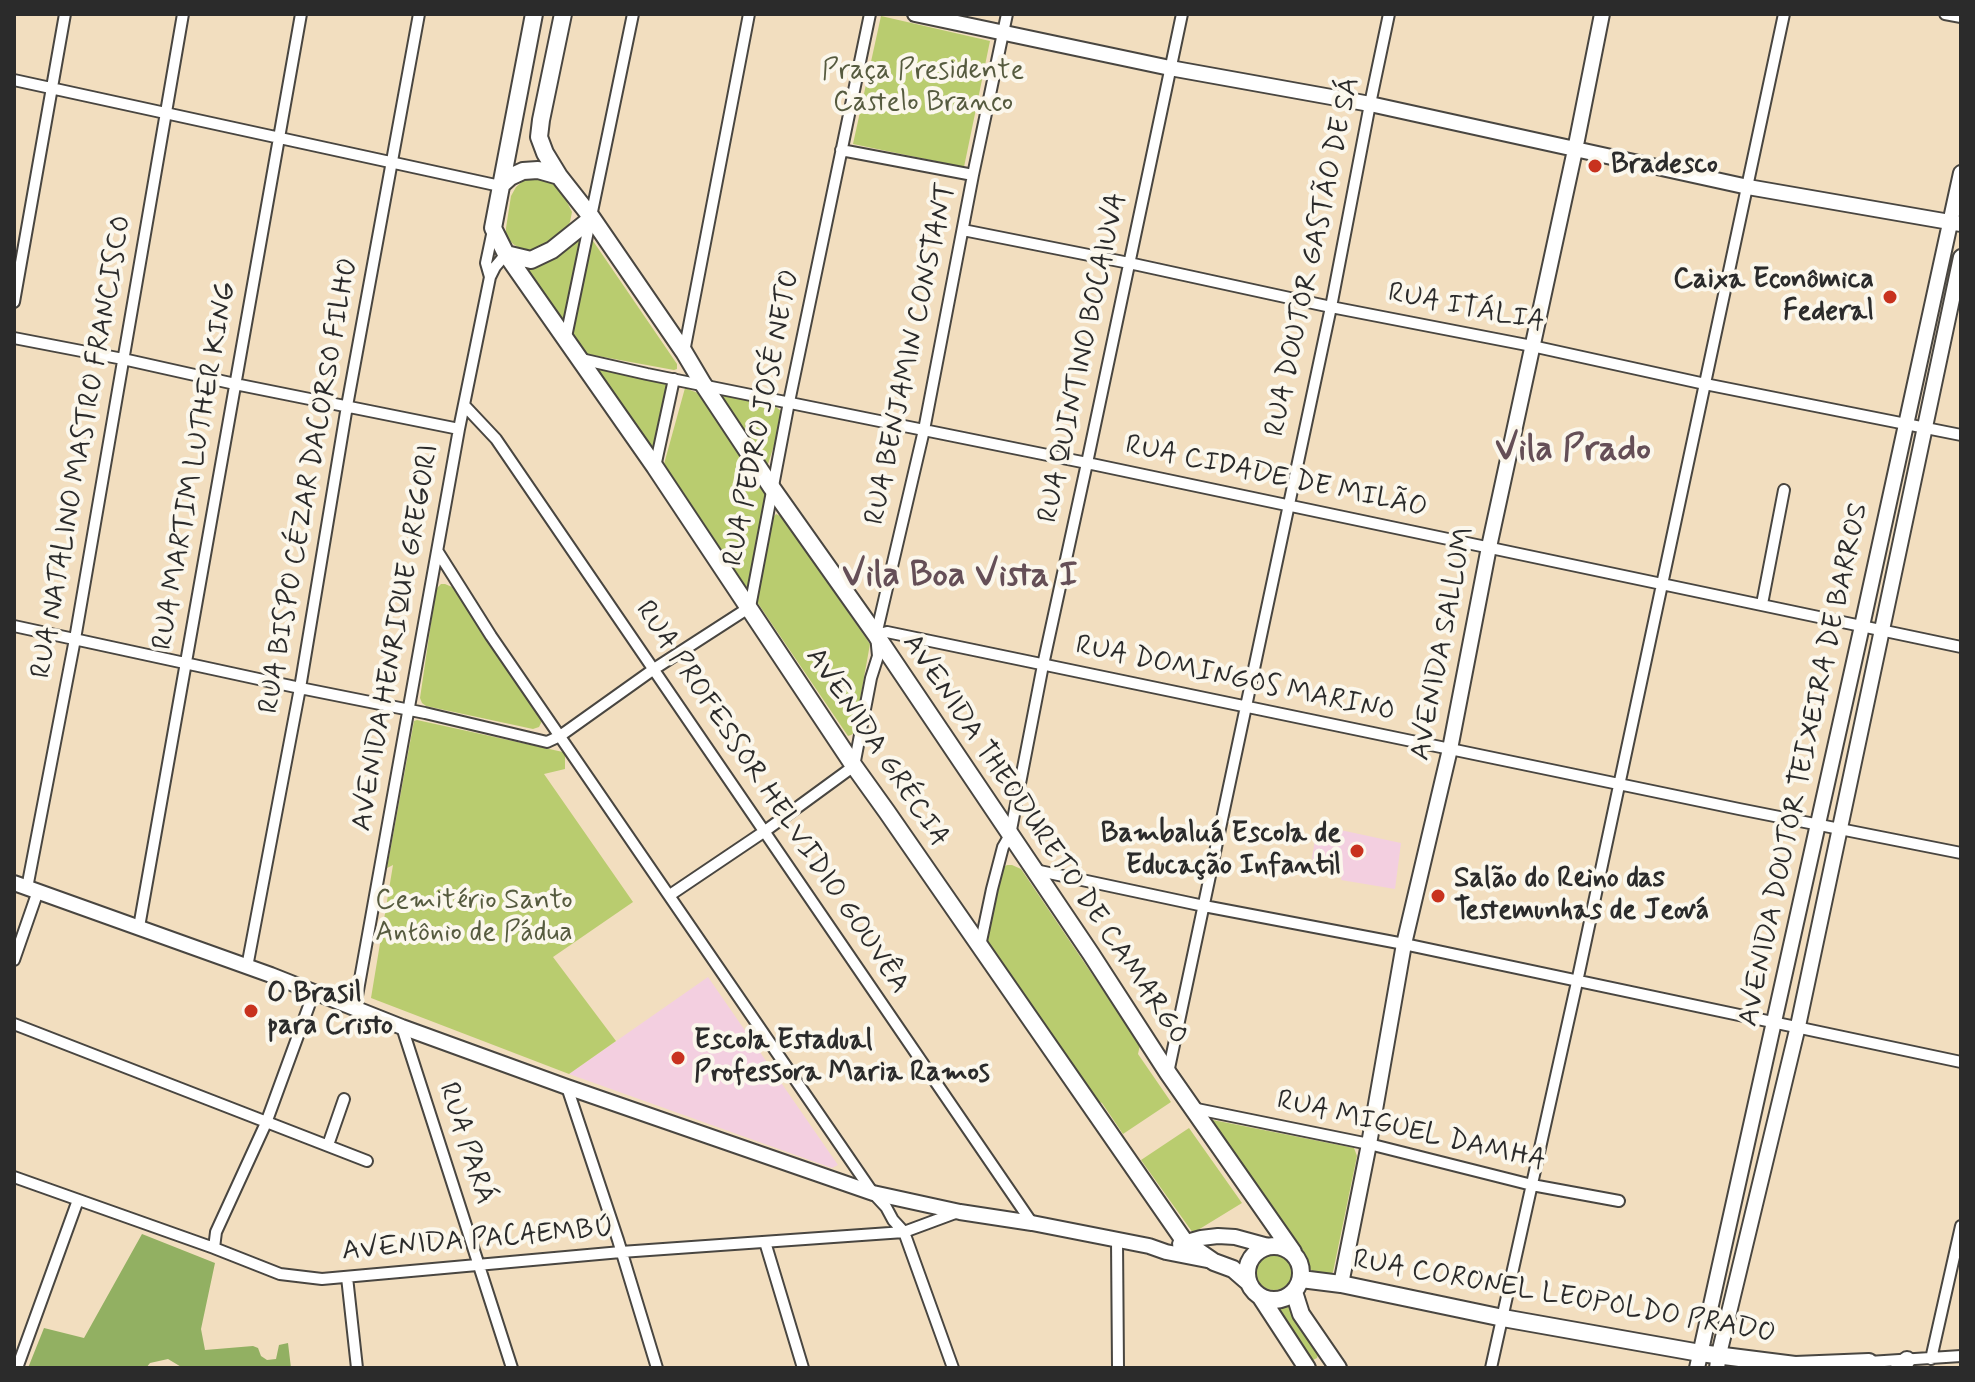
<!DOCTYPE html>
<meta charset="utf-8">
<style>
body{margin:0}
#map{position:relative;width:1975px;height:1382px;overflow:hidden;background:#f2debf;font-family:Mynerve,sans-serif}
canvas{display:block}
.frame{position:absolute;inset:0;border:16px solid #2b2b2b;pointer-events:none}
</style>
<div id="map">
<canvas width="1975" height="1382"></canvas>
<div class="frame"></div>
</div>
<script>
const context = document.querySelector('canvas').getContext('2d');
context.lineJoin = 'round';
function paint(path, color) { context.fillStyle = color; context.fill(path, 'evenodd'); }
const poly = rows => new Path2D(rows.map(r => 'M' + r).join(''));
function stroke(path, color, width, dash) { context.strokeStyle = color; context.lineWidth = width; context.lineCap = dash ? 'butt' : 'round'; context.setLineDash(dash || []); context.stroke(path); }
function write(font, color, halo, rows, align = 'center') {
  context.font = font + ' Mynerve,sans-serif'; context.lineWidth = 8; context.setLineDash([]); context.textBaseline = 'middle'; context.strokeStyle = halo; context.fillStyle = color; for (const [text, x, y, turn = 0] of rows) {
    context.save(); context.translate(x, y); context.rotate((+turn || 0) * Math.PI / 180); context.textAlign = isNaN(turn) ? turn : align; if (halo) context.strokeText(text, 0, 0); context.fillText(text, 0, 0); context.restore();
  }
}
paint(poly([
 [1317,825,1401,843,1395,889,1341,880,1343,868,1312,859],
 [708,977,838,1165,832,1168,569,1074]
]), '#f3cfe0');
paint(poly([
 [881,16,990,41,964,167,853,144],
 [533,178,542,178,556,184,562,192,572,212,570,222,564,232,540,250,531,251,521,249,513,244,506,236,506,228,511,196,516,187,523,181],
 [583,231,565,326,520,267,538,265,556,257],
 [591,238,677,364,677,369,674,370,587,354,583,351,570,335],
 [592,367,668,384,655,451,652,451],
 [685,388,698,393,765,494,750,585,747,588,664,464],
 [713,389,776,407,781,411,782,421,768,464,765,464],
 [776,514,782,517,870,644,854,733,851,735,848,736,757,602,772,519],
 [441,584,445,584,452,587,541,715,543,719,539,727,533,729,426,706,422,703,420,698,436,589],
 [417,720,563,752,565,754,565,769,544,774,633,902,553,957,616,1041,569,1074,371,998,393,865,387,868,414,721],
 [1007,865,1012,865,1021,869,1140,1045,1138,1054,1171,1102,1123,1134,1102,1103,1093,1099,985,943,999,870],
 [1213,1120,1354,1148,1357,1156,1333,1272,1329,1276,1319,1277,1312,1271,1209,1125],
 [1189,1128,1242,1203,1193,1233,1141,1160],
 '1256 1272a18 18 0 1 1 36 0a18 18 0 1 1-36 0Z',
 [1294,1305,1319,1351,1317,1358,1313,1360,1310,1360,1275,1308]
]), '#b9cc6f');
paint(poly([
 [142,1234,215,1263,201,1329,205,1350,253,1346,258,1348,261,1356,267,1360,276,1359,279,1345,288,1343,291,1368,183,1368,168,1359,150,1363,146,1368,28,1368,44,1328,84,1338]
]), '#92b062');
const street = poly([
 [1945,14,1961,17],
 [14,80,500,186],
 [841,150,973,175],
 [963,230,1129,263,1331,307,1532,346,1705,384,1961,435],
 [490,277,486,263,493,230],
 [14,302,65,14],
 [566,337,633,14],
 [14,338,123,359,235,384,459,429],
 [684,352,749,14],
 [581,359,647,374,1087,463,1961,647],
 [464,405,496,439,1032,1223],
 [655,467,674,379],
 [438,552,491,636,873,1193,886,1207,893,1220,904,1232,953,1368],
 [1762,604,1784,490],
 [14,626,300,688,425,713,547,742,560,736,654,669,750,607,789,402,870,14],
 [876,635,887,632,1739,809,1961,853],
 [1035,870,1204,906,1404,944,1961,1062],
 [27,888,75,639,183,14],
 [670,895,765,831,854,766,871,678,878,656,876,635,924,430,973,175,1007,14],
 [139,927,301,14],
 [980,946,992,889,1003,847,1010,835,1043,665,1087,463,1182,14],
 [14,960,38,891],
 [247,967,300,688,347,406,419,14],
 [355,1007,459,429,490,277,495,267,506,254],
 [14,1024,367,1161],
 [402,1027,512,1368],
 [1168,1073,1331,307,1370,104,1389,14],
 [567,1087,618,1240,657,1368],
 [1192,1108,1369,1144,1532,1185,1619,1201],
 [328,1145,344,1099],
 [14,1177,214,1248,280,1274,322,1279,621,1252,904,1232,958,1212],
 [1117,1240,1118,1368],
 [765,1242,803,1368],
 [214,1248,216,1232,266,1123,314,992],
 [347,1277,357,1368],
 [1931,1359,1961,1226],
 [1869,1362,1961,1356],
 [17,1368,78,1200],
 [1491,1368,1577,982,1784,14]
]);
const secondary = poly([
 [915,14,1170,68,1370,104,1748,187,1961,224],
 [14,883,271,975,402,1027,567,1087,873,1193,960,1212,1032,1223,1149,1246,1166,1252,1212,1261],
 [1180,1244,1201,1238,1218,1236,1235,1237,1268,1246],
 [1341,1284,1369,1144,1404,944,1450,749,1489,547,1575,150,1602,14],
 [1697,1368,1862,626,1961,173],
 [1717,1368,1719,1354,1798,1026,1961,257]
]);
const primary = poly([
 [534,14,493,228,506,254,655,467,854,766,887,812,1185,1242,1214,1262,1233,1269,1248,1282],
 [563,14,541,120,539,137,545,153,559,176,592,218,684,352,703,384,772,488,876,635,1091,954,1168,1073,1293,1252],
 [500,186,510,177,523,171,538,170,559,176],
 [506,254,531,260,552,250,592,218],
 '1247 1273a27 27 0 1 1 54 0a27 27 0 1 1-54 0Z',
 [1301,1279,1341,1284,1503,1318,1700,1353,1795,1365,1869,1362,1874,1368],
 [1294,1292,1301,1314,1338,1368],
 [1260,1296,1307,1368],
 [1899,1368,1907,1360]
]);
stroke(street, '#494641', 14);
stroke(secondary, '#494641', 18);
stroke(primary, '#494641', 20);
stroke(street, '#fff', 10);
stroke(secondary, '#fff', 14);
stroke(primary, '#fff', 16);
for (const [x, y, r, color] of [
 [1595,166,8,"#c8321e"],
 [1890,297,8,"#c8321e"],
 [1357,851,8,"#c8321e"],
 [1438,896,8,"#c8321e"],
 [251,1011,8,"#c8321e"],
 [678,1058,8,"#c8321e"]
]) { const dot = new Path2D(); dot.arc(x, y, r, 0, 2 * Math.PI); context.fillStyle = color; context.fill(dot); stroke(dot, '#fbf7ec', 3); }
write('28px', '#565b3f', '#fbf7ec', [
 ["Praça Presidente",923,72],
 ["Castelo Branco",923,104],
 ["Cemitério Santo",474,902],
 ["Antônio de Pádua",474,934]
]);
write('bold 28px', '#2b2b2b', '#fbf7ec', [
 ["Bradesco",1611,166],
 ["Caixa Econômica",1874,281,"right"],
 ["Federal",1874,313,"right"],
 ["Bambaluá Escola de",1341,835,"right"],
 ["Educação Infantil",1341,867,"right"],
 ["Salão do Reino das",1454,880],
 ["Testemunhas de Jeová",1454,912],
 ["O Brasil",267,995],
 ["para Cristo",267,1027],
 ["Escola Estadual",694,1042],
 ["Professora Maria Ramos",694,1074]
], 'left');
write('28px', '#2b2b2b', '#fbf7ec', [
 ["RUA DOUTOR GASTÃO DE SÁ",1314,257,-78],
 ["RUA ITÁLIA",1466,309,11],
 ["RUA BENJAMIN CONSTANT",912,354,-78],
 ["RUA QUINTINO BOCAIUVA",1084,358,-78],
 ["RUA PEDRO JOSÉ NETO",763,418,-79],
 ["RUA NATALINO MASTRO FRANCISCO",83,447,-80],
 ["RUA MARTIM LUTHER KING",196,466,-80],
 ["RUA CIDADE DE MILÃO",1276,478,12],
 ["RUA BISPO CÉZAR DACORSO FILHO",310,486,-80],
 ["AVENIDA HENRIQUE GREGORI",397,638,-80],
 ["AVENIDA SALLUM",1444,644,-79],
 ["RUA DOMINGOS MARINO",1235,680,12],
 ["AVENIDA GRÉCIA",876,748,56],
 ["AVENIDA DOUTOR TEIXEIRA DE BARROS",1805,765,-78],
 ["RUA PROFESSOR HELVIDIO GOUVÊA",771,798,56],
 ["AVENIDA THEODURETO DE CAMARGO",1044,840,56],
 ["RUA MIGUEL DAMHA",1411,1132,13],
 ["RUA PARÁ",465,1144,72],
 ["AVENIDA PACAEMBÚ",478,1241,-5],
 ["RUA CORONEL LEOPOLDO PRADO",1564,1298,10]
]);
write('bold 36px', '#654f57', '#fbf7ec', [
 ["Vila Prado",1573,451],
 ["Vila Boa Vista I",960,577]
]);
</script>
